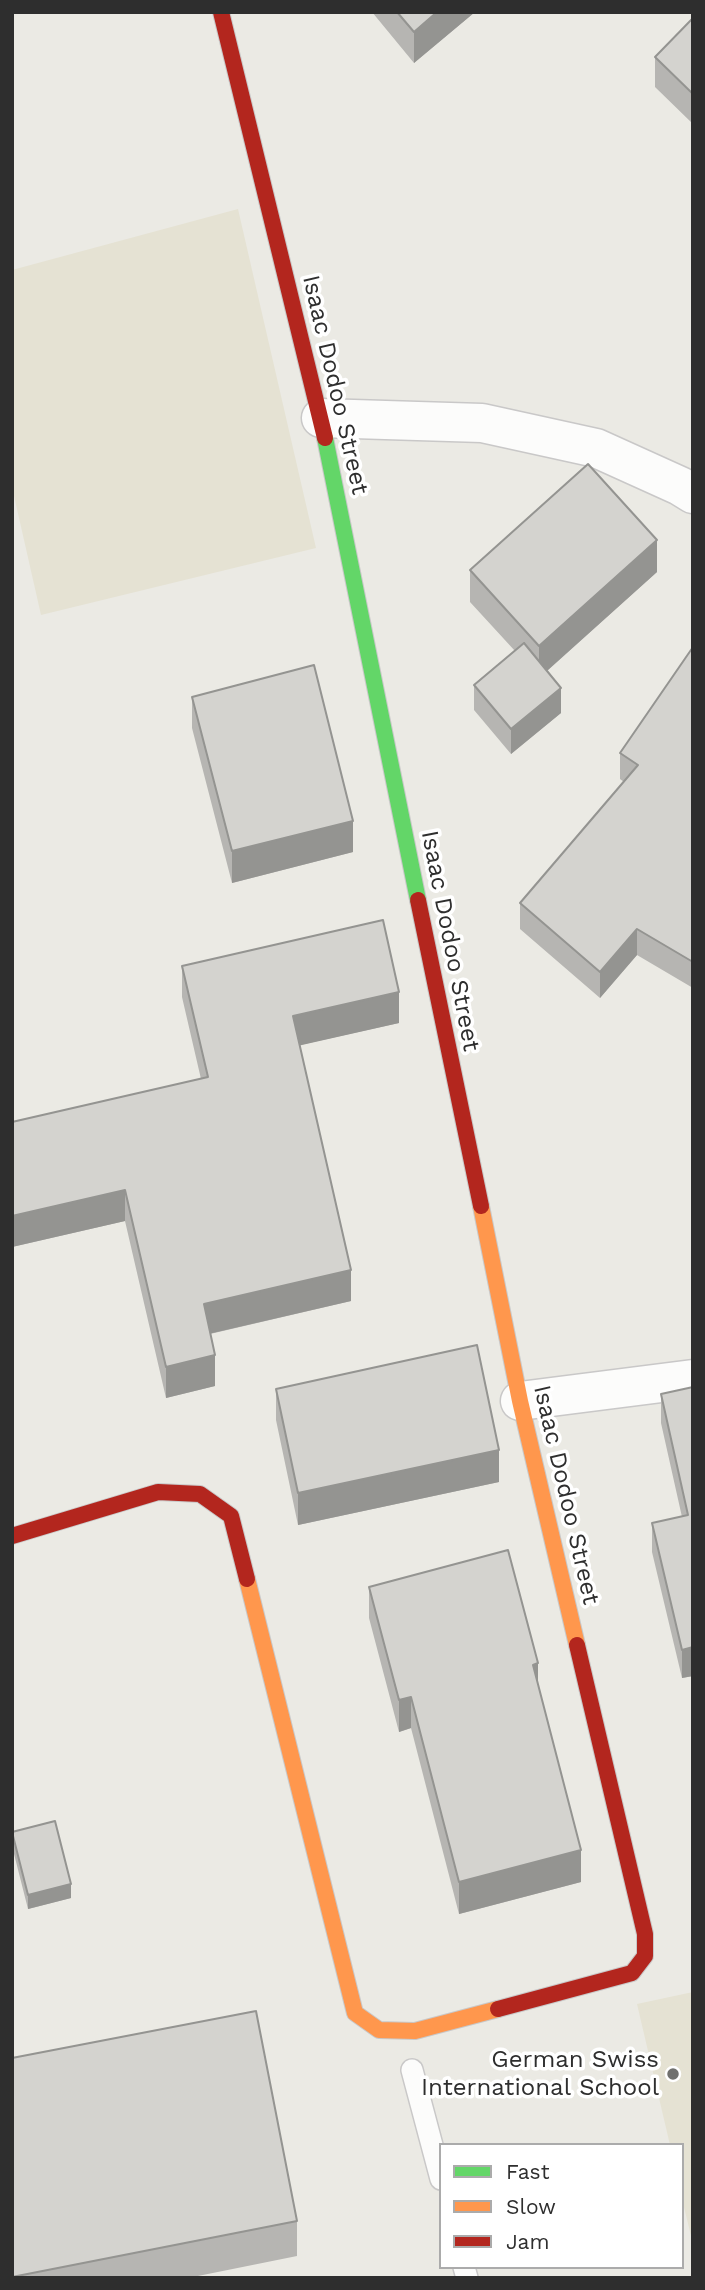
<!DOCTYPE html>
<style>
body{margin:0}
#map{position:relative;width:705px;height:2290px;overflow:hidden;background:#ebeae4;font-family:"Work Sans",sans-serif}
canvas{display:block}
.frame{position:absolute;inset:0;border:14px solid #2e2e2e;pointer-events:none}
.legend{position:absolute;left:439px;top:2143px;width:245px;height:126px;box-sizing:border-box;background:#fff;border:2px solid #ababab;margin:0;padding:9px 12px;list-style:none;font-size:21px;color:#2e2e2e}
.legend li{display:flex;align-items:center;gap:14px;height:35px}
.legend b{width:35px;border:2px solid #ababab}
</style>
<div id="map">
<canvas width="705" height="2290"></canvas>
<div class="frame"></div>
<ul class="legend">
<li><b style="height:9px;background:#63d668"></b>Fast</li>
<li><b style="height:9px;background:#ff974d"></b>Slow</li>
<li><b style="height:9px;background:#b3261e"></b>Jam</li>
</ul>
</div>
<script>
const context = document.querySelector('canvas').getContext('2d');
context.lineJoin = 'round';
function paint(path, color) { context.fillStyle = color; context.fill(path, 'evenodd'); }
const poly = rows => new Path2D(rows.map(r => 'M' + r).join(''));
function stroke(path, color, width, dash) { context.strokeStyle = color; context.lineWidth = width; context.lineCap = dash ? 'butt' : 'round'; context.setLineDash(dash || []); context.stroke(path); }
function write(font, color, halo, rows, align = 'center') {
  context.font = font + ' "Work Sans",sans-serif'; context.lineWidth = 7; context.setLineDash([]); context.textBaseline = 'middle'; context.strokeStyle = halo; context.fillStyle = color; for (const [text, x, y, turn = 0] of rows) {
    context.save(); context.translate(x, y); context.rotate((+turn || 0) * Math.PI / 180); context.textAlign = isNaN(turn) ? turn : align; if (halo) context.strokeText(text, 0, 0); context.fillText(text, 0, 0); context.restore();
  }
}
paint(poly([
 [238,209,316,548,41,615,12,487,12,270],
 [693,1992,693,2244,682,2199,682,2145,670,2145,637,2004]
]), '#e5e2d3');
const lane = poly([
 [412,2070,441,2179],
 [464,2267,467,2278]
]);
const street = poly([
 [321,418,482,423,596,448,680,486,693,494],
 [520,1401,693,1379]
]);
const fast = poly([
 [325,438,418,900]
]);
const slow = poly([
 [481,1206,520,1401,577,1645],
 [247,1579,355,2013,379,2030,415,2031,498,2009]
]);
const jam = poly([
 [221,12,325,438],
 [418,900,481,1206],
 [12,1536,158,1492,200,1494,231,1516,247,1579],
 [498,2009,632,1973,645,1956,645,1934,577,1645]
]);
stroke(lane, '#c9c8c8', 24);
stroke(street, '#c9c8c8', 41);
stroke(fast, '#c9c8c8', 18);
stroke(slow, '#c9c8c8', 18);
stroke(jam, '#c9c8c8', 18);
stroke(lane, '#fcfcfb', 21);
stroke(street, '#fcfcfb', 38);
stroke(fast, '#63d668', 16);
stroke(slow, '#ff974d', 16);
stroke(jam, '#b3261e', 16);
paint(poly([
 [372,12,475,12,414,63],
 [693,18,693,124,655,87,655,57],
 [470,570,657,572,547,671,561,713,511,754,474,710,474,685,515,651,470,602],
 [693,647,693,988,637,955,600,998,520,929,520,903,624,782,620,779,620,753],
 [192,697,353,852,232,883,192,728],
 [182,966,399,1023,300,1045,351,1301,210,1334,215,1386,166,1398,125,1221,12,1247,12,1122,201,1079,182,997],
 [693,1387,693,1676,682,1678,652,1552,652,1523,682,1517,661,1423,661,1394],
 [276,1389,499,1482,298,1525,276,1420],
 [369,1587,538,1684,581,1882,459,1914,411,1728,399,1732,369,1618],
 [12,1832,71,1898,28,1909,12,1846],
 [12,2058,297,2221,297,2256,188,2278,12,2278]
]), '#b6b5b2');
paint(poly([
 [437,12,475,12,414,63,414,32],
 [657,540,657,572,539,678,539,646],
 [561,688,561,713,511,754,511,729],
 [353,821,353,852,232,883,232,851],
 [637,929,637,955,600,998,600,972],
 [399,992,399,1023,293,1047,293,1016],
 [125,1190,125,1221,12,1247,12,1216],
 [351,1270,351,1301,204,1335,204,1304],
 [215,1355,215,1386,166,1398,166,1367],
 [499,1450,499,1482,298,1525,298,1493],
 [693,1647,693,1676,682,1678,682,1650],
 [538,1663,538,1695,533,1665],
 [411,1697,411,1728,399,1732,399,1700],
 [581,1850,581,1882,459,1914,459,1882],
 [71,1884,71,1898,28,1909,28,1895]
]), '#949491');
const building = poly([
 [397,12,437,12,414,32,397,12],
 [693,18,693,94,655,57,693,18],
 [588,464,657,540,539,646,470,570,588,464],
 [524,643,561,688,511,729,474,685,524,643],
 [693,647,693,962,637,929,600,972,520,903,638,765,620,753,693,647],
 [314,665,353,821,232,851,192,697,314,665],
 [383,920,399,992,293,1016,351,1270,204,1304,215,1355,166,1367,125,1190,12,1216,12,1122,208,1077,182,966,383,920],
 [477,1345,499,1450,298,1493,276,1389,477,1345],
 [693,1387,693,1647,682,1650,652,1523,688,1515,661,1394,693,1387],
 [508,1550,538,1663,533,1665,581,1850,459,1882,411,1697,399,1700,369,1587,508,1550],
 [55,1821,71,1884,28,1895,12,1832,55,1821],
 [256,2011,297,2221,12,2277,12,2058,256,2011]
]);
paint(building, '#d4d3cf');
stroke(building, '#949491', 2);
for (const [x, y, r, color] of [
 [673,2074,7,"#70706e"]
]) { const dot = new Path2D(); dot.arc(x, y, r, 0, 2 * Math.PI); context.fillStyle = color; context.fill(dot); stroke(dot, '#fff', 2.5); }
write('24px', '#2e2e2e', '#fff', [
 ["Isaac Dodoo Street",335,385,77],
 ["Isaac Dodoo Street",450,941,79],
 ["Isaac Dodoo Street",566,1495,77]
]);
write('24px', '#2e2e2e', '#fff', [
 ["German Swiss",659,2060],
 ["International School",659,2088]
], 'right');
</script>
